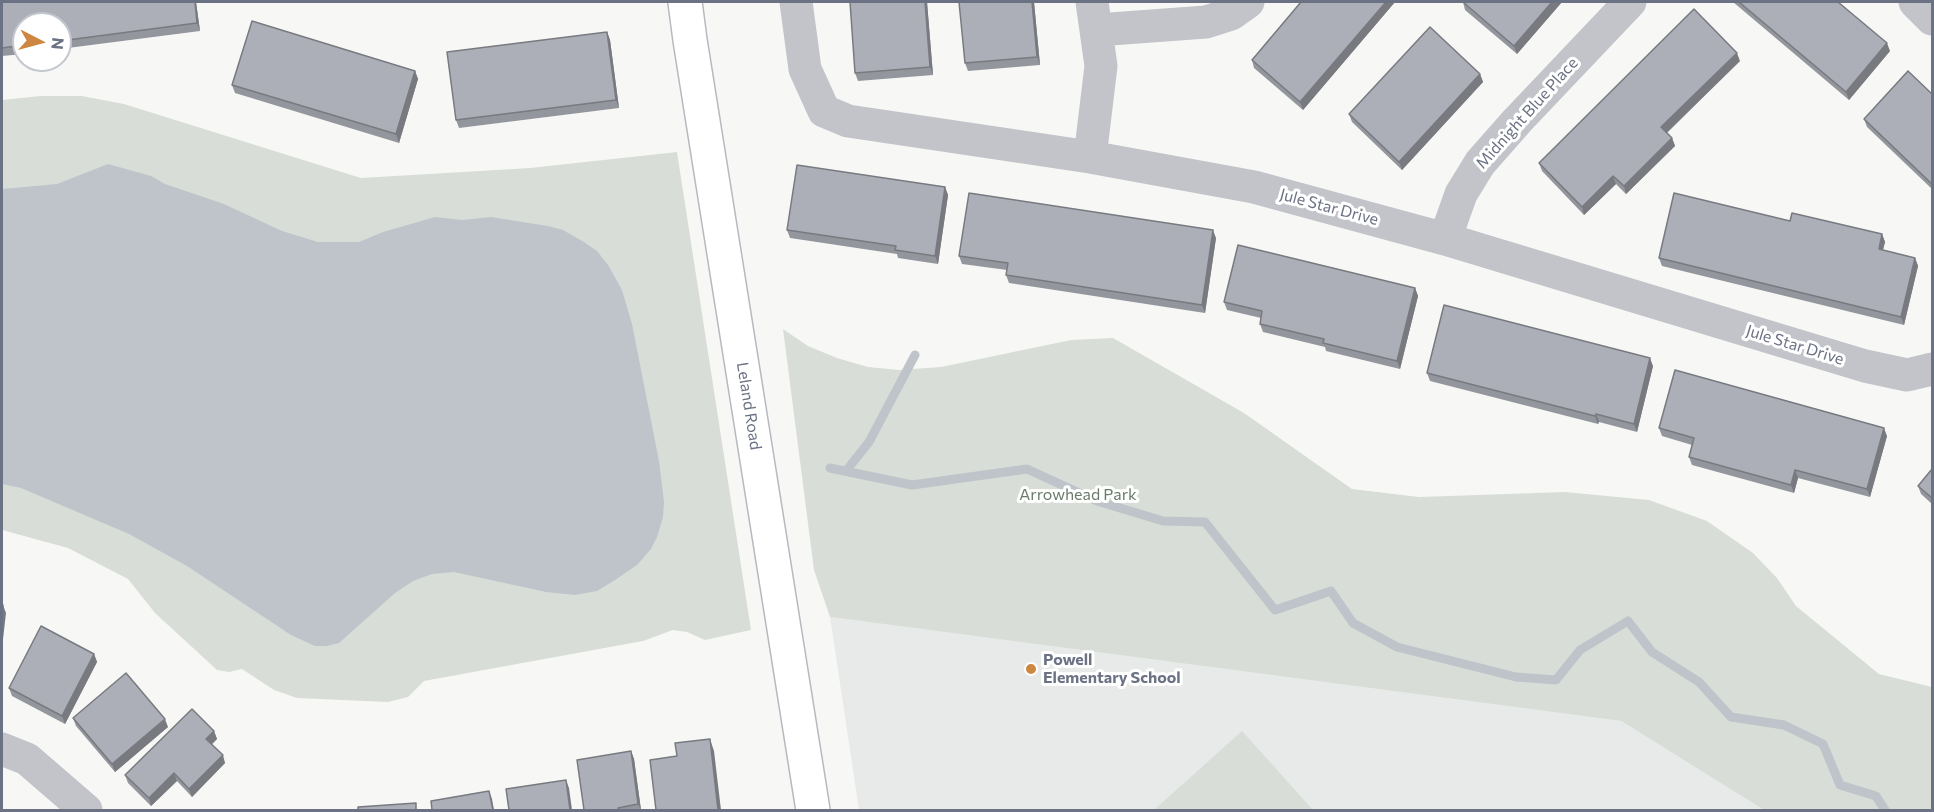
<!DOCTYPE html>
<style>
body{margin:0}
#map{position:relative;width:1934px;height:812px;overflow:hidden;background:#f7f8f6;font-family:Commissioner,sans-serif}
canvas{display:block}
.frame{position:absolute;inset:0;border:3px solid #6b7283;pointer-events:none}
.north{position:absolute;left:12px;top:12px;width:60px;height:60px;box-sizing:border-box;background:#fff;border:2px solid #c4c7cd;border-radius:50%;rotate:96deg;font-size:16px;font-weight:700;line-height:24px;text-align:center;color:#6b7283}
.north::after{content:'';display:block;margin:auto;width:21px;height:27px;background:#cd8740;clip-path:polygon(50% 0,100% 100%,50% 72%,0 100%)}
</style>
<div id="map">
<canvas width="1934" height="812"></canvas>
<div class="frame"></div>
<div class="north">N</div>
</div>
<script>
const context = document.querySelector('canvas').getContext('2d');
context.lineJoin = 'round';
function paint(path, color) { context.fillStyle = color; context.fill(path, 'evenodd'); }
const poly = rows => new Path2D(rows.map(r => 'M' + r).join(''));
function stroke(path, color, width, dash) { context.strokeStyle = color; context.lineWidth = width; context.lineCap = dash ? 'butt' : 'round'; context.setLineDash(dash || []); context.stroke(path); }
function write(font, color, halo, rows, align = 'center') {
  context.font = font + ' Commissioner,sans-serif'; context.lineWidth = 6; context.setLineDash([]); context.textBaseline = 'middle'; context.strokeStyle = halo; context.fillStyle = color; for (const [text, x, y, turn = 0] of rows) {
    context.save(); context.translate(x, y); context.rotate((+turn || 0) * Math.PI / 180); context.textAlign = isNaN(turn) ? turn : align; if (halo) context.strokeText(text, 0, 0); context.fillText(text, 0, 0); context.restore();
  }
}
paint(poly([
 [830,617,1621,721,1764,810,859,810]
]), '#e8e9e9');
paint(poly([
 [40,96,82,96,124,104,361,178,530,168,677,152,751,630,705,640,687,632,673,630,643,641,424,681,408,697,388,702,297,698,274,690,242,669,229,672,217,670,155,613,128,579,68,548,2,530,2,100],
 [783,329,808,346,837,358,868,367,899,370,941,367,1071,340,1113,338,1244,413,1352,489,1419,497,1565,492,1649,500,1707,521,1753,553,1777,578,1796,606,1879,674,1932,687,1932,810,1764,810,1621,721,830,617,814,570],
 [1242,731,1313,810,1154,810]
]), '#d8ded7');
paint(poly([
 [108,164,151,176,165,184,224,204,282,231,318,242,359,242,383,232,435,217,462,220,491,217,548,226,563,230,584,242,597,251,608,265,622,290,632,324,659,461,664,502,663,517,657,537,651,549,637,565,615,580,597,591,575,595,546,592,454,572,432,574,413,581,395,593,339,643,327,646,315,646,291,635,187,566,129,534,21,488,2,484,2,189,57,184]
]), '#bec4ca');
stroke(poly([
 [830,468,912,485,1027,469,1097,501,1163,521,1205,522,1275,610,1331,591,1353,623,1397,647,1516,677,1556,680,1580,650,1628,621,1652,652,1699,682,1731,717,1784,725,1823,744,1840,785,1876,796,1885,810],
 [846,471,869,442,915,355]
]), '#bec4ca', 9);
const secondary = poly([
 [685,2,690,40,813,810]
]);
stroke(secondary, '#b7b9bf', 36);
stroke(poly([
 [796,2,805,69,824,111,848,121,1090,157,1254,187,1445,239,1865,366,1907,375,1932,369],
 [1915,2,1932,19],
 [1097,30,1206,22,1231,14,1248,2],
 [1090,157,1101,66,1092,2],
 [1445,239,1461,194,1480,163,1517,121,1630,2],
 [2,749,27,759,86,810]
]), '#c2c4c9', 33);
stroke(secondary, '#fff', 33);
paint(poly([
 [2,2,196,2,200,31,60,49,60,24,24,24,24,54,2,56],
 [927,2,933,75,858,81,855,73],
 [1034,2,1040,65,968,71,965,63],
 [1301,2,1395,2,1303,110,1254,68,1252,60],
 [1463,2,1562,2,1517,54,1465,10],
 [1733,2,1838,2,1890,51,1849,100],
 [607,32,610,40,619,108,459,128,456,120],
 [1740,61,1667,133,1672,138,1675,146,1626,194,1616,184,1584,215,1542,171,1539,163],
 [415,71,418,79,399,143,235,93,232,85],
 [1480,74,1483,82,1402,170,1352,122,1349,114],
 [1932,94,1932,189,1867,127,1864,119],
 [945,187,948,195,938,264,898,258,897,254,790,238,787,230],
 [1790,221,1882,234,1885,242,1883,250,1915,258,1918,266,1904,325,1662,266,1659,258],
 [1216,238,1205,313,1009,283,1006,275,1007,270,962,264,959,256],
 [1415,288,1418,296,1400,369,1326,351,1325,347,1263,332,1260,324,1261,318,1227,310,1224,302],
 [1653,366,1637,432,1599,422,1598,424,1430,381,1427,373],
 [1659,428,1887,436,1870,497,1798,478,1794,493,1692,465,1689,457,1692,445,1662,436],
 [1932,469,1932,504,1921,494,1918,486],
 [94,654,97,662,65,724,12,696,9,688],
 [73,718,168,727,115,772,76,726],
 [214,731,217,739,212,744,225,763,192,797,177,781,151,806,128,783,125,775],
 [631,751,634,759,641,810,584,810]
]), '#94969d');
paint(poly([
 [195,2,196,2,200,31,197,23],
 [925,2,927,2,933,75,930,67],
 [1032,2,1034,2,1040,65,1037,57],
 [1386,2,1395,2,1303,110,1300,102],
 [1552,2,1562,2,1517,54,1514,46],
 [607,32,610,40,619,108,616,100],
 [1887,43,1890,51,1849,100,1846,92],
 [1737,53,1740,61,1664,135,1661,127],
 [415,71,418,79,399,143,396,134],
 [1480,74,1483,82,1402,170,1399,162],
 [1672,138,1675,146,1626,194,1624,186],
 [1613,176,1616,184,1584,215,1582,207],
 [945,187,948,195,938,264,935,256],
 [1213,230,1216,238,1205,313,1202,305],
 [1882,234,1885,242,1881,257,1879,249],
 [1915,258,1918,266,1904,325,1901,317],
 [1415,288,1418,296,1400,369,1397,361],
 [1650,358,1653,366,1637,432,1634,424],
 [1596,414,1599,422,1598,424,1595,416],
 [1884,428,1887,436,1870,497,1867,489],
 [1795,470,1798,478,1794,493,1791,485],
 [3,605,6,613,2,648,2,618],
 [94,654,97,662,65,724,62,716],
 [165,719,168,727,115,772,112,764],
 [214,731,217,739,209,747,206,739],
 [710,739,714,751,721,810,718,810],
 [631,751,634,759,641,810,638,804],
 [223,755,225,763,192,797,189,789],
 [174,773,177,781,151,806,149,798],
 [566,780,569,788,572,810,570,810],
 [489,791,492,799,494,810,493,810]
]), '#787a80');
const building = poly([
 [2,2,195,2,197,23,60,41,60,24,24,24,24,45,2,48,2,2],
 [850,2,925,2,930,67,855,73,850,2],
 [959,2,1032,2,1037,57,965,63,959,2],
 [1301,2,1386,2,1300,102,1252,60,1301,2],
 [1463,2,1552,2,1514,46,1463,2],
 [1739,2,1838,2,1887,43,1846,92,1739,2],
 [1694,9,1737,53,1661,127,1672,138,1624,186,1613,176,1582,207,1539,163,1694,9],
 [252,21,415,71,396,134,232,85,252,21],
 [1430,27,1480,74,1399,162,1349,114,1430,27],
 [607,32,616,100,456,120,447,52,607,32],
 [1908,71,1932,94,1932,184,1864,119,1908,71],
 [797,165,945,187,935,256,895,250,896,246,787,230,797,165],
 [969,193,1213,230,1202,305,1006,275,1008,263,959,256,969,193],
 [1674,193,1790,221,1792,213,1882,234,1879,249,1915,258,1901,317,1659,258,1674,193],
 [1238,245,1415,288,1397,361,1323,343,1324,339,1260,324,1262,311,1224,302,1238,245],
 [1444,305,1650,358,1634,424,1596,414,1595,416,1427,373,1444,305],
 [1675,370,1884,428,1867,489,1795,470,1791,485,1689,457,1694,438,1659,428,1675,370],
 [1932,469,1932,498,1918,486,1932,469],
 [2,605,3,605,2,618,2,605],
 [41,626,94,654,62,716,9,688,41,626],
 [126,673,165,719,112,764,73,718,126,673],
 [192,709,214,731,206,739,223,755,189,789,174,773,149,798,125,775,192,709],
 [710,739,718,810,656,810,650,760,677,756,675,743,710,739],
 [631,751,638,804,618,808,619,810,584,810,577,760,631,751],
 [566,780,570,810,509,810,506,789,566,780],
 [489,791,493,810,432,810,431,801,489,791],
 [416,803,416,810,358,810,358,807,416,803]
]);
paint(building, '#acafb7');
stroke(building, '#787a80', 1.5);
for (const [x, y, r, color] of [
 [1031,669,6,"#cd8740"]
]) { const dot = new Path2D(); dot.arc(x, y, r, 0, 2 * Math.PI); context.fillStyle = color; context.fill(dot); stroke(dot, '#fff', 2); }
write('16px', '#6b7283', '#fff', [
 ["Midnight Blue Place",1527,113,-48],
 ["Jule Star Drive",1329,207,15],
 ["Jule Star Drive",1795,345,17],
 ["Leland Road",749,406,81]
]);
write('16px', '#697b6a', '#fff', [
 ["Arrowhead Park",1078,495]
]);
write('bold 16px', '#6b7283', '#fff', [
 ["Powell",1043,660],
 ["Elementary School",1043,678]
], 'left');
</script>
